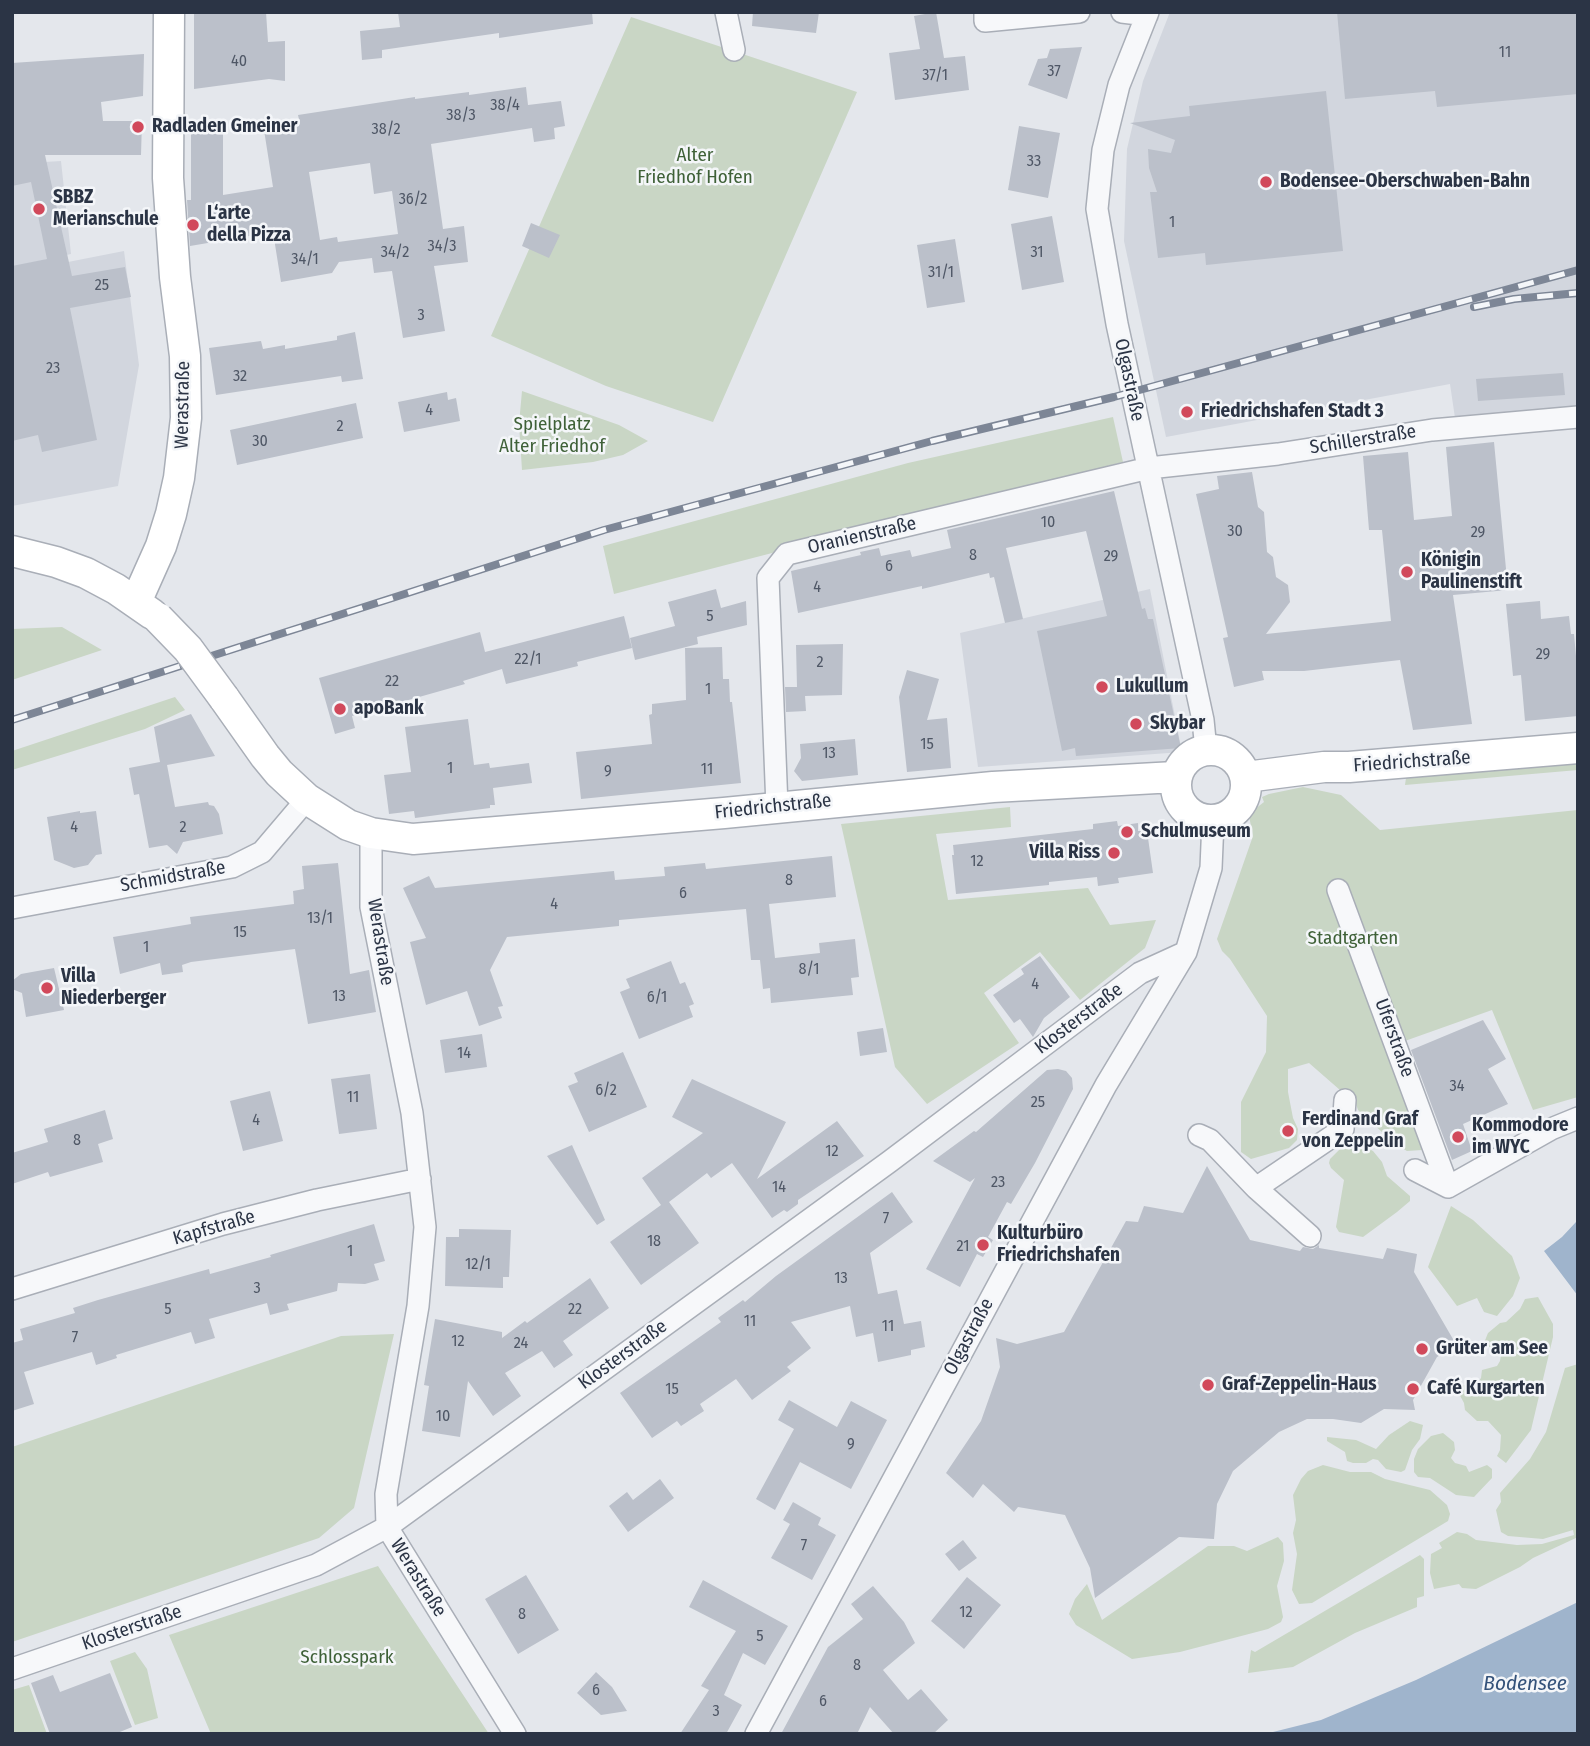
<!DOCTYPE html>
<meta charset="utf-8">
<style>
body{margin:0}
#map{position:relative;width:1590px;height:1746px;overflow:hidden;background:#e4e7ec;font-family:"Fira Sans Condensed",sans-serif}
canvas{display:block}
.frame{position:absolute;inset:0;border:14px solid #2b3445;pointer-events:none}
</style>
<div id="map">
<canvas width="1590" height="1746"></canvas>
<div class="frame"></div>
</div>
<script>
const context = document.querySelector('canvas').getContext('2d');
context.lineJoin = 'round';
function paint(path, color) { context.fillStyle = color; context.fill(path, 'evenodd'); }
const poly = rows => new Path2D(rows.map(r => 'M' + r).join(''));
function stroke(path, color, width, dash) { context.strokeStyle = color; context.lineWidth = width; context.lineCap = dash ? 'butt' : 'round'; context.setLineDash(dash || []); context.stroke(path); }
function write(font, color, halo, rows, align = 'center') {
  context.font = font + ' "Fira Sans Condensed",sans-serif'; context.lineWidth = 5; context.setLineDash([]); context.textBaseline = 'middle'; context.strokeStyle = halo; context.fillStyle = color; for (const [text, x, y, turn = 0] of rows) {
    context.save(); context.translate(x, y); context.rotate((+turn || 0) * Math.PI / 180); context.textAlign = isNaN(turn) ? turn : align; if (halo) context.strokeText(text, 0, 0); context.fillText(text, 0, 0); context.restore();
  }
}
paint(poly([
 [1170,12,1578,12,1578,408,1455,418,1450,384,1166,437,1124,241,1127,149,1143,81],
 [61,161,71,254,12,267,12,164],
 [124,251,139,365,118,486,12,506,12,273],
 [1150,589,1182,752,978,767,960,633]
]), '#d2d6de');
paint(poly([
 [631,17,857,92,713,422,606,386,491,336],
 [522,391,619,425,648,441,623,455,593,462,522,470,519,424],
 [1113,417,1123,462,614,594,603,546,908,463],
 [62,627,102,650,12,680,12,629],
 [175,697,185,710,145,729,12,770,12,751],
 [1578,763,1578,770,1405,785,1406,778],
 [1303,787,1341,795,1380,830,1578,810,1578,1097,1533,1110,1492,1010,1388,1047,1422,1150,1407,1151,1395,1144,1358,1110,1356,1104,1309,1063,1288,1069,1288,1092,1293,1118,1298,1129,1297,1140,1289,1148,1251,1159,1241,1152,1241,1102,1266,1052,1267,1016,1230,959,1222,951,1217,939,1253,836,1249,816,1250,813,1264,802,1262,797,1269,794],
 [1010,807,1011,827,936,834,948,900,1088,888,1110,925,1156,920,1145,948,1080,1000,1040,952,984,993,1019,1043,927,1104,895,1067,841,824],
 [1341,1148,1367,1148,1373,1151,1382,1162,1387,1176,1410,1196,1410,1201,1397,1212,1363,1237,1339,1232,1336,1227,1344,1180,1331,1168,1329,1163,1330,1159],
 [1451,1206,1473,1220,1512,1256,1520,1278,1513,1296,1497,1316,1484,1312,1477,1298,1457,1306,1428,1267],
 [1538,1297,1553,1324,1553,1337,1531,1430,1506,1463,1497,1456,1500,1450,1501,1435,1488,1421,1477,1421,1465,1410,1464,1403,1457,1390,1460,1386,1478,1382,1481,1378,1482,1370,1497,1366,1500,1361,1501,1355,1484,1343,1488,1333,1500,1323,1506,1322,1520,1309,1525,1299],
 [394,1334,354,1508,319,1538,12,1642,12,1447,341,1336],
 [1578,1364,1578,1537,1533,1558,1520,1567,1476,1589,1462,1588,1459,1584,1434,1589,1430,1573,1431,1554,1442,1548,1439,1543,1457,1532,1467,1534,1476,1540,1517,1545,1542,1544,1574,1535,1573,1530,1543,1539,1508,1536,1501,1532,1496,1510,1501,1502,1500,1493,1530,1459,1546,1432,1565,1368],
 [1410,1421,1423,1425,1420,1439,1412,1450,1405,1470,1401,1472,1386,1469,1378,1460,1373,1459,1366,1463,1353,1463,1347,1461,1345,1452,1327,1441,1327,1437,1356,1440,1376,1449,1389,1435],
 [1443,1433,1454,1442,1455,1450,1451,1458,1455,1463,1466,1466,1469,1472,1487,1465,1492,1469,1492,1478,1474,1497,1456,1495,1430,1478,1418,1477,1414,1472,1414,1459,1418,1449,1431,1436],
 [1323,1465,1350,1472,1371,1472,1385,1479,1430,1490,1447,1505,1450,1514,1448,1521,1312,1603,1299,1604,1292,1590,1297,1554,1293,1533,1296,1520,1293,1495,1301,1479,1308,1471],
 [1278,1537,1283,1543,1284,1561,1277,1586,1283,1617,1281,1622,1268,1629,1180,1652,1132,1659,1076,1625,1069,1614,1075,1599,1087,1584,1102,1620,1208,1546,1234,1546,1247,1551],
 [1420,1555,1424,1559,1424,1596,1417,1598,1417,1607,1355,1633,1293,1667,1248,1673,1251,1650,1255,1652],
 [378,1566,489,1734,211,1734,169,1635],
 [135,1652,147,1669,158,1718,135,1725,110,1661],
 [29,1685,47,1734,12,1734,12,1690]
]), '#c9d6c5');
paint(poly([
 [1578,1214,1578,1296,1544,1251,1562,1237,1576,1222],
 [1578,1602,1578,1734,1265,1734,1321,1720,1416,1680]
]), '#9fb4cc');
paint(poly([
 [194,12,266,12,268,42,285,41,285,81,269,79,194,89],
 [398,12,592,12,593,24,499,38,499,33,382,50,382,58,362,60,360,31,400,27],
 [753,12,819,12,816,33,752,26],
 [936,12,944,58,965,56,969,90,895,100,889,53,920,49,914,16],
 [1337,12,1578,12,1578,94,1437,107,1435,91,1345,99],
 [1082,47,1067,99,1028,85,1038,59,1047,58,1050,49],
 [144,54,143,96,101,102,103,121,142,121,141,155,45,155,72,276,125,267,131,297,70,308,97,440,42,452,38,435,12,441,12,266,47,259,31,182,12,186,12,63],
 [526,87,528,105,561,101,565,126,554,128,555,139,534,142,532,128,431,144,443,229,464,226,468,262,434,266,445,331,403,338,392,271,374,273,372,258,339,262,332,273,281,282,273,232,190,246,187,200,191,200,191,122,223,122,223,195,273,187,264,130,300,124,298,115,415,97,415,99,469,92,469,95],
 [370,163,374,194,392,191,398,234,338,242,337,237,320,240,309,172],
 [1326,91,1343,251,1206,265,1205,253,1158,258,1150,192,1157,192,1149,168,1148,149,1171,153,1175,140,1130,123,1190,116,1189,106],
 [1019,126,1060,133,1048,198,1008,190],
 [1052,216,1064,282,1022,290,1011,224],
 [531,223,560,235,549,258,522,246],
 [955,239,965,302,927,308,917,245],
 [355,332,363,379,342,382,341,376,216,395,209,348,261,341,263,349,285,345,285,349,337,340,337,336],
 [1563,373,1565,395,1478,401,1476,379],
 [447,392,448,400,456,398,460,421,404,432,398,402],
 [356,403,363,438,237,465,230,430],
 [1494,442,1508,590,1453,595,1472,724,1413,730,1400,660,1304,671,1262,671,1264,680,1234,687,1223,638,1228,637,1196,494,1219,489,1217,476,1252,472,1258,507,1264,512,1267,552,1273,557,1276,577,1288,585,1290,602,1266,634,1391,621,1382,530,1369,530,1363,456,1408,452,1414,520,1452,516,1446,447],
 [1114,491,1142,609,1145,608,1148,619,1153,619,1181,748,1076,756,1075,748,1062,751,1037,631,1107,616,1086,531,1006,548,1023,619,1005,623,994,577,990,578,989,573,922,589,922,586,798,613,791,571,861,555,860,552,879,548,881,556,910,550,912,557,951,548,947,530],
 [716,589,721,608,746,601,747,625,697,637,698,644,635,660,630,638,675,626,668,602],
 [1540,601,1541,619,1569,616,1571,634,1574,634,1578,678,1578,716,1525,721,1521,675,1513,676,1506,604],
 [624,616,632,648,577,662,578,666,506,684,502,669,463,681,465,684,352,716,355,728,335,734,319,678,480,632,485,652],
 [843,644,842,695,805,696,806,711,786,712,785,687,797,687,796,645],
 [722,647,723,679,729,679,730,702,732,702,741,783,581,799,576,752,652,744,649,715,652,714,652,704,686,700,685,648],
 [907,670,939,679,927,720,947,718,951,768,907,772,899,697],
 [191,714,215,756,167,765,175,807,208,802,209,805,214,806,219,814,223,834,183,842,177,854,167,845,149,848,139,794,134,795,129,768,160,762,154,727],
 [468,719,474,765,489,763,490,768,529,763,532,783,493,788,495,805,490,805,490,808,415,818,414,811,389,814,384,775,411,772,405,727],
 [855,739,858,775,802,781,794,771,801,758,800,744],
 [80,811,80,813,96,811,102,854,96,855,88,865,74,868,54,860,47,817],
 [1117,821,1118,826,1138,823,1138,831,1147,831,1153,873,1118,878,1119,883,1098,886,1097,877,1049,882,1049,885,956,894,952,855,954,855,953,845,1093,829,1093,824],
 [832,856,836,897,769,904,775,958,820,953,819,943,855,939,859,977,851,978,853,995,771,1003,770,988,763,989,760,960,751,960,746,909,619,920,619,926,507,937,490,970,503,1006,498,1007,502,1018,479,1026,467,991,426,1005,410,942,426,938,403,888,429,876,435,888,614,871,615,880,665,876,664,867,705,863,706,869],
 [338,863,350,974,369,970,376,1012,308,1024,295,949,191,962,182,965,183,972,162,975,160,963,120,974,113,937,191,924,190,917,294,904,293,891,304,889,302,866],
 [1040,956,1070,997,1044,1018,1033,1037,1020,1019,1014,1023,993,995,1024,974,1021,969],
 [671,961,680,984,685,982,694,1004,689,1006,693,1017,639,1039,620,992,630,988,626,979],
 [54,968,64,1010,26,1017,22,993,12,989,12,981,21,974],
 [1483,1020,1506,1059,1488,1069,1508,1104,1463,1124,1472,1151,1452,1160,1411,1050],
 [883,1028,887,1052,860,1056,857,1032],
 [482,1034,487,1067,445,1073,440,1040],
 [623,1052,647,1107,589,1132,568,1086,578,1082,574,1073],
 [1058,1069,1066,1071,1072,1078,1073,1089,1035,1163,1011,1204,1007,1202,988,1237,993,1240,983,1257,977,1254,960,1287,926,1269,975,1178,970,1182,933,1161,974,1131,976,1132,1047,1070],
 [370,1074,377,1129,339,1134,331,1079],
 [692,1079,786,1122,757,1179,837,1121,864,1156,798,1200,798,1204,787,1212,784,1210,772,1218,732,1163,711,1178,707,1173,669,1202,699,1243,641,1285,610,1242,661,1205,642,1178,703,1133,672,1117],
 [270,1091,283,1141,243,1151,230,1101],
 [105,1110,113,1139,98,1144,103,1162,50,1177,48,1172,12,1184,12,1153,48,1142,44,1129],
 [572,1145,605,1220,597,1225,547,1156],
 [1207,1166,1250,1240,1300,1251,1303,1247,1313,1249,1319,1245,1319,1248,1383,1259,1387,1248,1417,1254,1414,1272,1457,1346,1437,1357,1413,1400,1415,1410,1384,1409,1361,1423,1333,1419,1307,1419,1279,1432,1233,1471,1217,1504,1214,1539,1179,1537,1095,1598,1090,1568,1065,1515,1018,1507,1014,1512,983,1484,973,1498,946,1473,981,1421,1000,1367,996,1338,1017,1344,1064,1332,1126,1221,1138,1222,1144,1206,1183,1213],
 [892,1192,913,1222,870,1253,878,1294,897,1290,904,1324,921,1321,925,1347,911,1350,911,1355,878,1362,873,1333,856,1337,850,1306,791,1322,811,1348,787,1367,791,1371,752,1400,736,1379,700,1404,704,1411,681,1426,677,1421,652,1438,620,1393,721,1322,718,1318,743,1300,745,1302,776,1276],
 [374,1224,385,1261,374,1264,379,1280,365,1284,338,1283,337,1291,287,1304,289,1310,270,1315,267,1303,209,1319,215,1338,195,1344,191,1332,116,1355,117,1358,96,1365,92,1352,24,1372,34,1404,12,1411,12,1343,23,1340,20,1329,75,1313,73,1308,98,1300,209,1269,210,1274,271,1257,270,1255],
 [459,1229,511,1230,509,1277,503,1277,503,1288,445,1286,446,1237,459,1237],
 [590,1278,609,1308,563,1341,573,1355,554,1368,542,1351,505,1373,521,1396,493,1416,468,1381,460,1437,422,1431,429,1386,424,1385,435,1319,502,1332,502,1338,525,1321,527,1323],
 [789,1400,837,1427,851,1401,887,1420,851,1489,800,1462,775,1510,756,1499,794,1429,778,1420],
 [660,1479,674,1498,628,1532,609,1506,627,1492,633,1500],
 [793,1502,821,1518,818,1525,836,1535,812,1580,771,1558,790,1524,783,1520],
 [963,1540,977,1558,959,1571,945,1554],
 [526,1575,559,1630,518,1654,485,1599],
 [967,1577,1001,1605,964,1649,931,1621],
 [703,1580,788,1626,765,1665,743,1653,724,1695,742,1705,726,1734,680,1734,709,1690,701,1686,736,1631,689,1607],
 [873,1586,904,1622,915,1643,883,1670,908,1700,921,1689,948,1720,933,1734,894,1734,870,1707,857,1734,781,1734,828,1647,863,1619,851,1604],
 [596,1672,612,1687,627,1711,601,1715,577,1693],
 [110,1673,132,1727,115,1734,50,1734,31,1683,53,1675,60,1692]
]), '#bbc0ca');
const street = poly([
 [726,12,734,50],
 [985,12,985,21,1079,12],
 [1122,12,1147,15],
 [1148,12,1119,85,1103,150,1097,209,1117,324,1203,720,1206,750],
 [777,807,768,578,787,554,1149,468,1278,454,1432,430,1578,417],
 [371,833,371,907,412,1113,425,1227,418,1306,386,1494,387,1527,515,1734],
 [1338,890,1448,1187,1551,1129,1578,1118],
 [12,908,232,867,262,852,307,799],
 [1199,1135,1210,1140,1256,1188,1310,1236],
 [1415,1170,1448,1187],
 [1256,1188,1343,1129,1345,1100],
 [12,1289,223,1224,317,1200,420,1179],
 [12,1669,316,1565,387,1527,889,1162,1140,973,1186,952],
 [756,1734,1106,1085,1186,952,1211,868,1213,821]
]);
const secondary = poly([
 [12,551,56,562,86,573,116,589,152,614],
 [136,602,161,546,171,514,179,478,186,418,185,356,175,277,168,178,169,12],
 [224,698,265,756,279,773,307,799,348,825,371,833,413,839,724,813,993,787,1175,777],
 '1176 785a35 35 0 1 1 70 0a35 35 0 1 1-70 0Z',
 [1246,777,1324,767,1349,767,1578,748]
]);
stroke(street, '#a9aeb7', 24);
stroke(secondary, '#a9aeb7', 33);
stroke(street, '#f7f8fa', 21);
stroke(secondary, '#fff', 30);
const rail = poly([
 [1474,307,1514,299,1578,293],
 [12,720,604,530,932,441,1114,397,1578,270]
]);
stroke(rail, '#7d8696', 8);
stroke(rail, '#f4f6f9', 5, [16]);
const secondaryBridge = poly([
 [158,618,188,649,224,698]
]);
stroke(secondaryBridge, '#a9aeb7', 33, []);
stroke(secondaryBridge, '#fff', 30);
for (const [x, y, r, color] of [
 [138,127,7,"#d1495b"],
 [1266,182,7,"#d1495b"],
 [39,209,7,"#d1495b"],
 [193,225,7,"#d1495b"],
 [1187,412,7,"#d1495b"],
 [1407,572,7,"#d1495b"],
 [1102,687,7,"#d1495b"],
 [340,709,7,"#d1495b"],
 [1136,724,7,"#d1495b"],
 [1127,832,7,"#d1495b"],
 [1114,853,7,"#d1495b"],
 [47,988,7,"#d1495b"],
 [1288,1131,7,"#d1495b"],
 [1458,1137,7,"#d1495b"],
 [983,1245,7,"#d1495b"],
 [1422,1349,7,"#d1495b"],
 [1208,1385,7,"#d1495b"],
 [1413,1389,7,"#d1495b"]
]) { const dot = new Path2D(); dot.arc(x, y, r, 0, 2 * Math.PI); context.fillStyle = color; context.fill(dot); stroke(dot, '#f4f6f9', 2.5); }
write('16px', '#4f5766', null, [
 ["11",1505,53],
 ["40",239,62],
 ["37",1054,72],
 ["37/1",935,76],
 ["38/4",505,106],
 ["38/3",461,116],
 ["38/2",386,130],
 ["33",1034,162],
 ["36/2",413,200],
 ["1",1172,223],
 ["34/3",442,247],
 ["34/2",395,253],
 ["31",1037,253],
 ["34/1",305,260],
 ["31/1",941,273],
 ["25",102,286],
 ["3",421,316],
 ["23",53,369],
 ["32",240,377],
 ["4",429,411],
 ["2",340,427],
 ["30",260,442],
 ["10",1048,523],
 ["30",1235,532],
 ["29",1478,533],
 ["8",973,556],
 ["29",1111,557],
 ["6",889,567],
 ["4",817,588],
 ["5",710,617],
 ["29",1543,655],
 ["22/1",528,660],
 ["2",820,663],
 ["22",392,682],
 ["1",708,690],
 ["15",927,745],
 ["13",829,754],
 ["1",450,769],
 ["11",707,770],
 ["9",608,772],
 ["4",74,828],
 ["2",183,828],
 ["12",977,862],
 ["8",789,881],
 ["6",683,894],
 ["4",554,905],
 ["13/1",320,919],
 ["15",240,933],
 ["1",146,948],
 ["8/1",809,970],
 ["4",1035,985],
 ["13",339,997],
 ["6/1",657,998],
 ["14",464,1054],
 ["34",1457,1087],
 ["6/2",606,1091],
 ["11",353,1098],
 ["25",1038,1103],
 ["4",256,1121],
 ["8",77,1141],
 ["12",832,1152],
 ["23",998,1183],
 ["14",779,1188],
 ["7",886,1219],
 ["18",654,1242],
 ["21",963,1247],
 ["1",350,1252],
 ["12/1",478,1265],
 ["13",841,1279],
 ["3",257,1289],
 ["5",168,1310],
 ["22",575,1310],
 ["11",750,1322],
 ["11",888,1327],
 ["7",75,1338],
 ["12",458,1342],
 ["24",521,1344],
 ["15",672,1390],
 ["10",443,1417],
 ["9",851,1445],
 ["7",804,1546],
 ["12",966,1613],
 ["8",522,1615],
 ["5",760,1637],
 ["8",857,1666],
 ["6",596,1691],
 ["6",823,1702],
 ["3",716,1712]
]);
write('bold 19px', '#2b3445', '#f4f6f9', [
 ["Radladen Gmeiner",152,127],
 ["Bodensee-Oberschwaben-Bahn",1280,182],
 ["SBBZ",53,198],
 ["Merianschule",53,220],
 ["L‘arte",207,214],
 ["della Pizza",207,236],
 ["Friedrichshafen Stadt 3",1201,412],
 ["Königin",1421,561],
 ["Paulinenstift",1421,583],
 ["Lukullum",1116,687],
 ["apoBank",354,709],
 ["Skybar",1150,724],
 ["Schulmuseum",1141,832],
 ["Villa Riss",1100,853,"right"],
 ["Villa",61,977],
 ["Niederberger",61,999],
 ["Ferdinand Graf",1302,1120],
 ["von Zeppelin",1302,1142],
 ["Kommodore",1472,1126],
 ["im WYC",1472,1148],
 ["Kulturbüro",997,1234],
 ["Friedrichshafen",997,1256],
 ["Grüter am See",1436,1349],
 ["Graf-Zeppelin-Haus",1222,1385],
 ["Café Kurgarten",1427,1389]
], 'left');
write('19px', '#3f6138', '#f4f6f9', [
 ["Alter",695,156],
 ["Friedhof Hofen",695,178],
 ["Spielplatz",552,425],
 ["Alter Friedhof",552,447],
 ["Stadtgarten",1353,939],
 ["Schlosspark",347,1658]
]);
write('19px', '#2b3445', '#f4f6f9', [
 ["Olgastraße",1129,380,78],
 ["Werastraße",183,405,-89],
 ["Schillerstraße",1363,440,-9],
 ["Oranienstraße",862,536,-13],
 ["Friedrichstraße",1412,762,-4],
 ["Friedrichstraße",773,807,-6],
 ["Schmidstraße",173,877,-10],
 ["Werastraße",380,942,81],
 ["Klosterstraße",1079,1019,-37],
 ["Uferstraße",1394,1038,70],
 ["Kapfstraße",214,1228,-16],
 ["Olgastraße",969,1337,-62],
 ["Klosterstraße",623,1355,-36],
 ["Werastraße",418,1578,58],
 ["Klosterstraße",132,1628,-19]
]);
write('italic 21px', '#34527a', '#f4f6f9', [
 ["Bodensee",1525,1684]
]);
</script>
